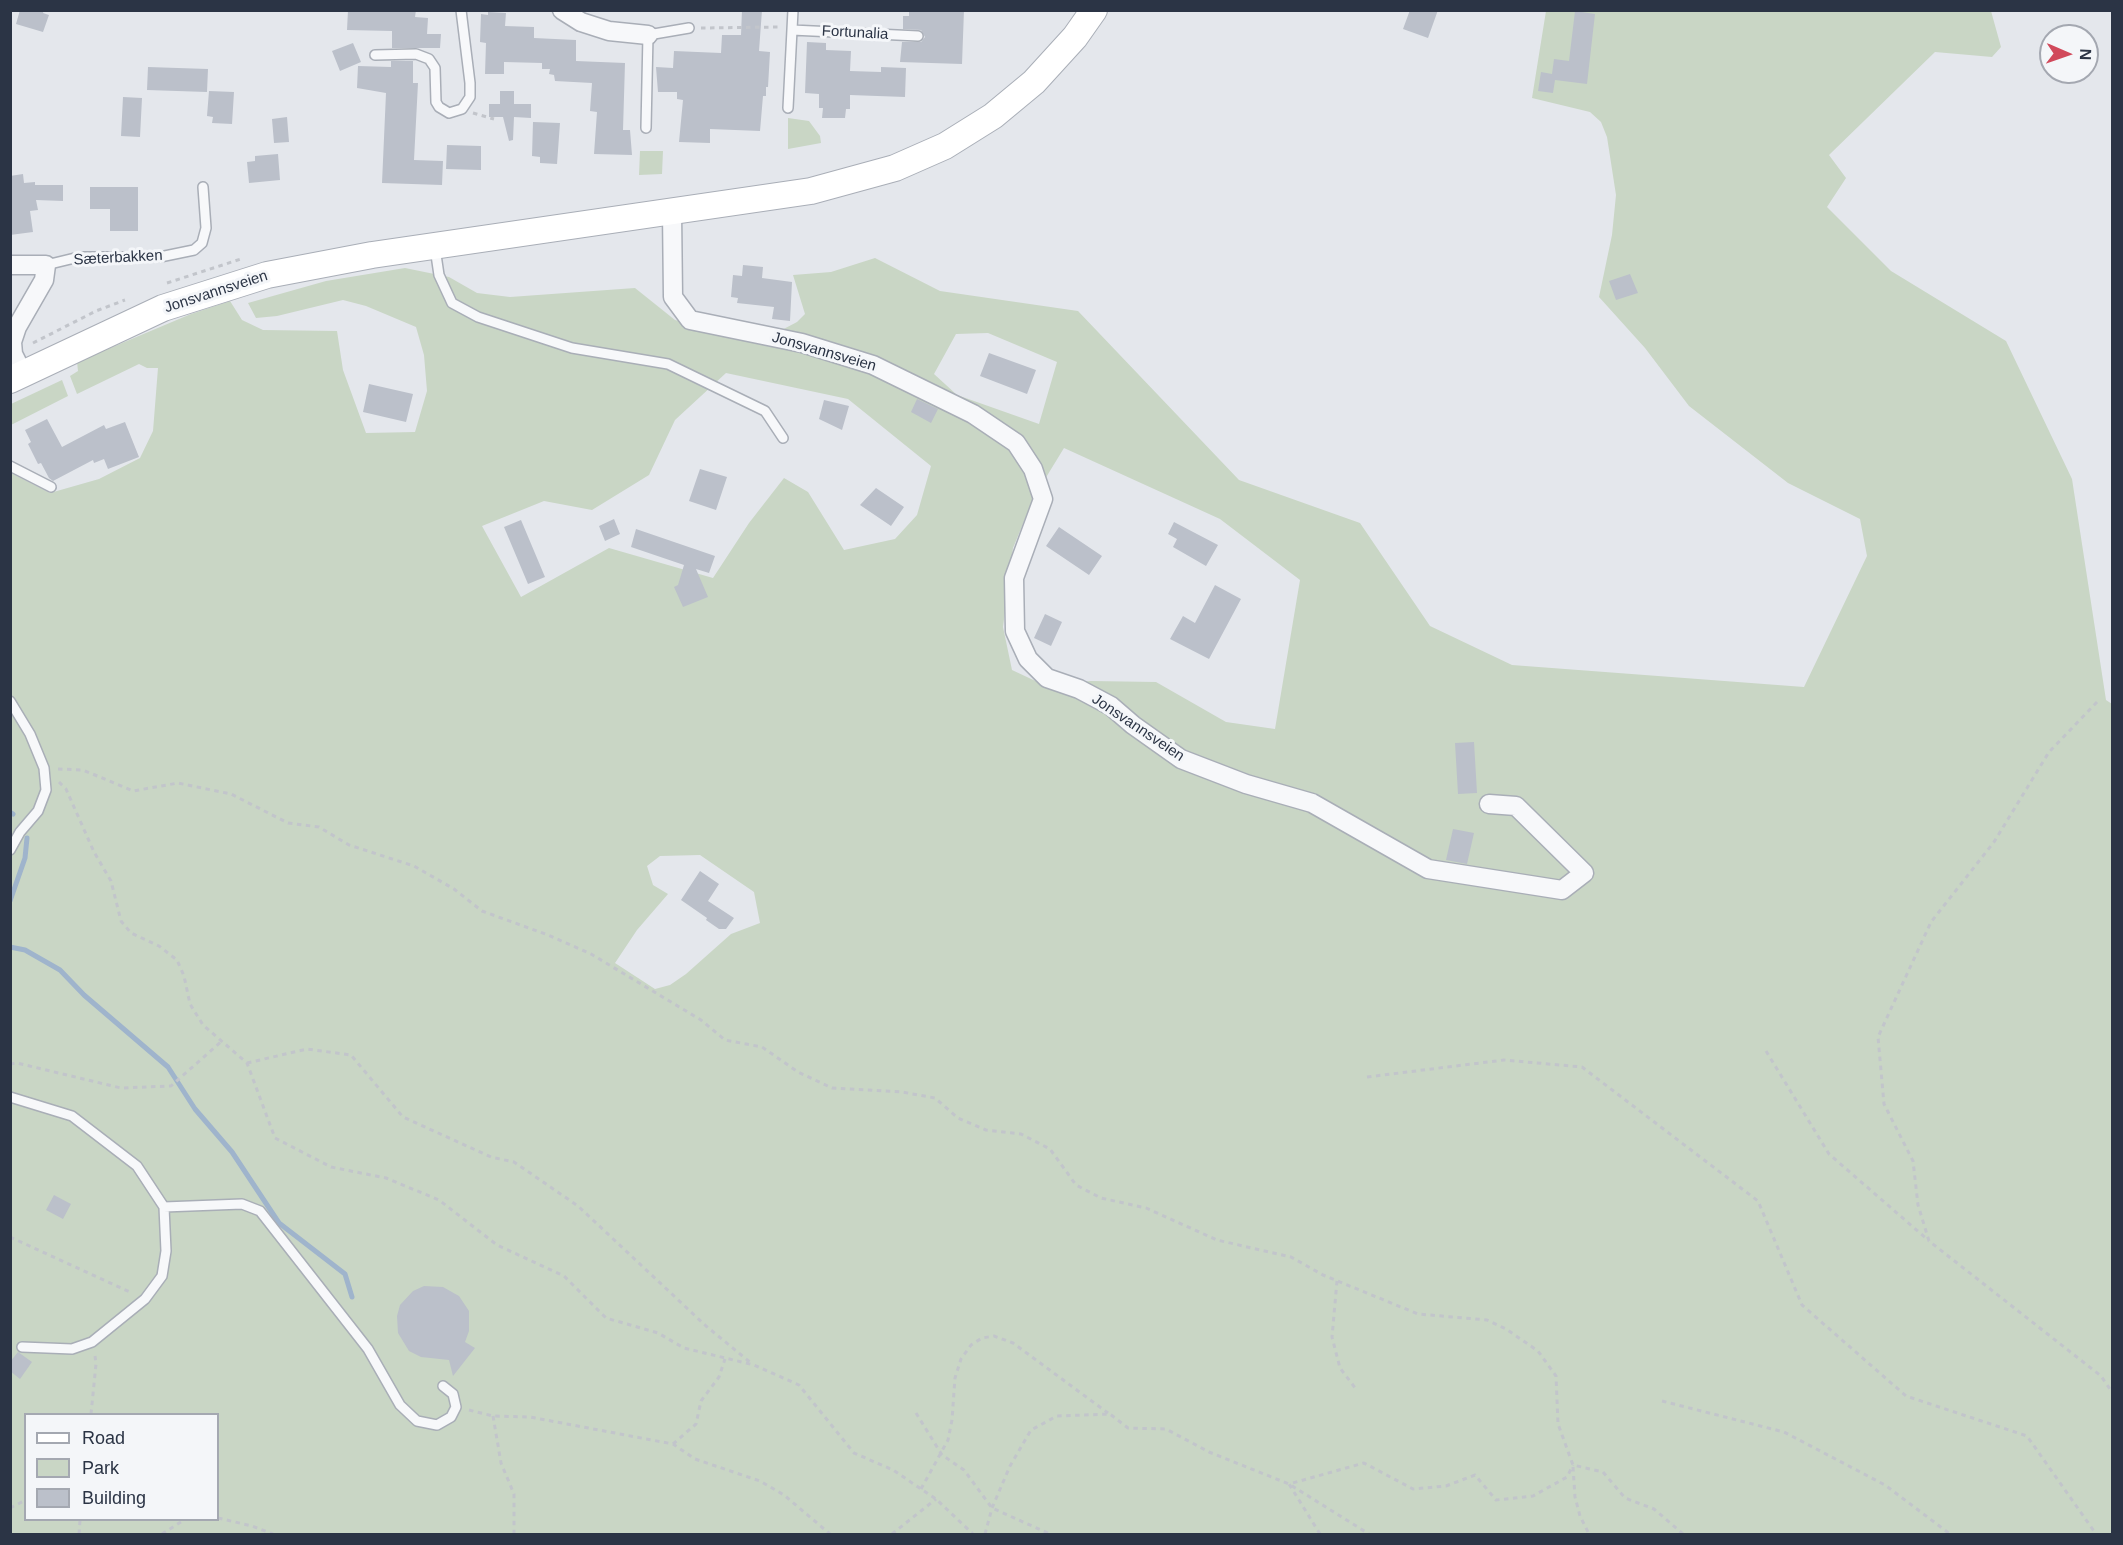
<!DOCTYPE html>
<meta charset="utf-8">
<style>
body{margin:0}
#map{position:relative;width:2123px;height:1545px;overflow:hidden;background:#e4e7ec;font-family:Arial,sans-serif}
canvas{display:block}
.frame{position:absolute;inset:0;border:12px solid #2b3445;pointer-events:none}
.legend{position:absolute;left:24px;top:1413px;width:195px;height:108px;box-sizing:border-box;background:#f4f6f9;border:2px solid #a4a8b1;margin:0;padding:8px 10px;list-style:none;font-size:18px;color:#2b3445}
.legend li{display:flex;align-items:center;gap:12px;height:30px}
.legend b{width:30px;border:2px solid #a4a8b1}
.north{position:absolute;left:2039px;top:24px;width:60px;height:60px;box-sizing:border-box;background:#f4f6f9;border:2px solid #a4a8b1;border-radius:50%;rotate:92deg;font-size:16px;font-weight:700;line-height:24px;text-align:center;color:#2b3445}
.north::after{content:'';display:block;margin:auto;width:21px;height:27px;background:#d1495b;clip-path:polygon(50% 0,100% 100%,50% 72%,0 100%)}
</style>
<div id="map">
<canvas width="2123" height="1545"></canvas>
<div class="frame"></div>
<ul class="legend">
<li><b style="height:8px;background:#fff"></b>Road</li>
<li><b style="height:16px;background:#c9d6c5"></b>Park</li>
<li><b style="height:16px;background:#bbc0ca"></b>Building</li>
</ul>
<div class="north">N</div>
</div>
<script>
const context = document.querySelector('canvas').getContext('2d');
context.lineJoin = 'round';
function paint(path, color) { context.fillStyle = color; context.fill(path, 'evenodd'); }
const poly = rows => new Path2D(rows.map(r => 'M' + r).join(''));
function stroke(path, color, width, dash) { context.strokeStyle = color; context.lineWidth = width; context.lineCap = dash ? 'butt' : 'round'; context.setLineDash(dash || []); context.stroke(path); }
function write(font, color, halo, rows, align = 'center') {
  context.font = font + ' Arial,sans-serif'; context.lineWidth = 6; context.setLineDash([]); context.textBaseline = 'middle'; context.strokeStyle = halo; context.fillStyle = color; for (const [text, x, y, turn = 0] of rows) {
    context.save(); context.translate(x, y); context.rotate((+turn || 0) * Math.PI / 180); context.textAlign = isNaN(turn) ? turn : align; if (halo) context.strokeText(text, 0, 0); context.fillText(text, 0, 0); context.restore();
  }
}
paint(poly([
 [1546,11,1991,11,2001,47,1992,57,1935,52,1829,155,1846,178,1827,207,1891,271,2006,341,2072,479,2106,700,2112,704,2112,1534,11,1534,11,473,50,493,99,479,140,458,153,431,158,368,147,368,139,364,77,394,70,376,78,371,77,362,191,314,230,301,242,320,263,330,337,331,343,370,366,433,415,432,427,391,424,355,416,327,366,306,343,300,277,316,256,318,248,303,326,281,405,268,449,277,477,293,510,297,635,288,675,320,759,342,797,322,805,314,793,275,831,272,875,258,940,291,1078,311,1239,480,1360,523,1430,626,1512,665,1804,687,1867,556,1860,519,1788,483,1689,406,1645,348,1599,297,1612,235,1616,195,1607,137,1601,122,1590,112,1532,98],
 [988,333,1057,362,1039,424,957,395,934,374,956,334],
 [726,373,848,399,931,466,917,515,895,539,844,550,808,492,784,478,749,523,713,578,609,548,521,597,482,526,544,501,592,510,649,475,675,420],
 [1064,448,1220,519,1300,580,1275,729,1226,722,1156,682,1091,681,1044,685,1012,670,1003,627,1013,548,1034,497],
 [700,855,754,892,760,923,731,934,686,974,670,985,655,989,615,963,637,930,668,894,653,885,647,866,660,856],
 [26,1414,218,1414,218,1520,26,1520],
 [788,118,809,121,820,136,821,143,788,149],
 [640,151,663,151,662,174,639,175],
 [62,380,68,396,11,425,11,404]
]), '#c9d6c5');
stroke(poly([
 [10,812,13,814],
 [10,901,25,858,27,838],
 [10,947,25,950,60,970,84,995,168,1067,195,1109,232,1152,279,1223,345,1274,352,1297]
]), '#9fb4cc', 5);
paint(poly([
 [20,10,44,10,43,13,49,15,43,32,16,24],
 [348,10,416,10,415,17,428,18,427,34,441,34,440,48,392,48,392,31,347,30],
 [742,10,762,10,759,51,770,52,768,87,766,87,766,96,763,96,760,131,710,129,710,143,679,142,683,100,677,99,677,92,658,92,656,67,673,68,674,51,721,53,722,35,741,35],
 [909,10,964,10,962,64,900,62,902,42,921,42,925,37,921,30,903,29,903,16,909,16],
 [1410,10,1438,10,1428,38,1403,29],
 [1575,11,1595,14,1587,84,1555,80,1553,93,1538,91,1541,72,1552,74,1554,59,1569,61],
 [488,12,506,13,505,26,534,27,534,38,576,40,576,61,625,63,623,130,630,130,632,155,594,154,597,112,590,111,592,83,555,81,554,75,549,74,550,69,542,69,542,63,504,62,504,74,485,74,486,43,480,42,481,14,488,15],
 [807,42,826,43,826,50,851,51,850,71,881,72,881,67,906,68,905,97,850,95,850,109,846,109,845,118,822,118,823,108,819,108,819,94,805,93],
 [353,43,361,62,340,71,332,51],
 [391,61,413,61,413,83,418,83,414,160,443,161,442,185,382,183,386,93,357,88,358,66,391,67],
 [148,67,208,69,207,92,147,90],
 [209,91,234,92,232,124,212,123,213,117,207,116],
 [500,91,514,91,514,104,531,104,531,118,514,117,513,140,509,141,503,117,489,117,489,104,500,104],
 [123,97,142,98,140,137,121,136],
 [287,117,289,142,274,143,272,119],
 [533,122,560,123,557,164,540,163,540,157,532,156],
 [447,145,481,146,481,170,446,169],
 [278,154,280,180,249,183,247,162,255,161,255,156],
 [23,174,24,183,35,182,35,185,63,185,63,201,36,200,38,210,30,211,33,232,10,235,10,176],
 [90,187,138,187,138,231,110,231,110,209,90,209],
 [743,265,763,267,762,278,792,282,790,321,772,319,774,307,737,303,738,298,731,297,733,275,742,276],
 [1630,274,1638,293,1616,300,1609,281],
 [989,353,1036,370,1027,394,980,376],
 [369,384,413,394,406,422,363,412],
 [917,399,938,409,931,423,911,412],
 [824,400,849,406,842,430,819,419],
 [47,419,62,447,104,425,106,429,125,422,139,457,108,469,104,459,94,463,93,460,53,481,49,478,41,463,38,464,28,444,31,442,25,430],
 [700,469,727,477,716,510,689,501],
 [876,488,904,507,891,526,860,505],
 [614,519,620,534,605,541,599,526],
 [521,520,545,577,528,584,504,527],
 [1174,522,1218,545,1206,566,1173,547,1177,539,1168,534],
 [1059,527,1102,556,1089,575,1046,546],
 [636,529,715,556,709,573,696,569,708,597,683,607,674,587,678,585,684,565,631,547],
 [1215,585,1241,599,1209,659,1170,639,1183,616,1195,623],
 [1045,614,1062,622,1051,646,1034,638],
 [1474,742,1477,793,1458,794,1455,743],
 [1453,829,1474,833,1467,864,1446,860],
 [700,871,719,884,708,901,734,918,726,929,719,929,706,920,707,918,681,900],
 [54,1195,71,1204,63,1219,46,1210],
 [424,1286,443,1287,459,1296,469,1311,469,1331,465,1342,475,1348,453,1376,449,1360,421,1357,409,1351,398,1333,397,1316,400,1305,413,1291],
 [18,1352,32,1362,20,1379,10,1371,10,1362]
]), '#bbc0ca');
const lane = poly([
 [792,30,918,36],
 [375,55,416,54,429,59,435,68,436,102,439,107,449,113,462,109,470,97,470,83,461,10],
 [788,108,793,10],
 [646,128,648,35,689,28],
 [435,248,439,275,452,303,478,317,572,348,668,364,765,411,783,438],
 [46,265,79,257,160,257,194,250,202,243,206,228,203,187],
 [10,466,51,487],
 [10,701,30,734,44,768,46,790,38,811,20,832,10,850],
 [10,1097,72,1116,137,1166,164,1207,166,1251,162,1276,145,1299,92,1342,72,1349,22,1347],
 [164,1207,242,1204,260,1211,368,1349,400,1405,417,1421,437,1425,451,1417,456,1407,453,1394,443,1386]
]);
const street = poly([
 [562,10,581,22,609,31,648,35],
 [672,212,673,297,690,320,802,343,873,365,973,414,1016,443,1033,469,1043,499,1014,578,1015,631,1028,659,1047,678,1079,689,1111,706,1133,725,1181,759,1246,784,1312,803,1428,869,1562,890,1584,873,1516,806,1489,804],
 [10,265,46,265,44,280,17,327,12,342,13,354,23,374]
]);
const secondary = poly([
 [10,380,163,308,267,275,372,255,811,191,895,168,945,146,993,116,1034,82,1075,37,1094,10]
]);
stroke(lane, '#a9aeb7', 12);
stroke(street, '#a9aeb7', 21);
stroke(secondary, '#a9aeb7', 28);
stroke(poly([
 [701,28,779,27],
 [473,113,494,119],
 [167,283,241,259],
 [33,343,96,311,125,300],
 [2097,702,2049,752,1994,842,1931,922,1878,1037,1884,1104,1913,1161,1918,1205,1929,1241,2101,1376,2112,1392],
 [58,769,83,770,133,791,178,783,231,794,288,823,319,827,349,845,414,866,454,889,482,911,548,935,591,954,701,1020,725,1040,762,1047,798,1072,832,1088,902,1092,935,1098,958,1118,986,1130,1021,1134,1050,1149,1076,1185,1101,1198,1146,1208,1217,1240,1291,1257,1323,1275,1418,1314,1487,1320,1506,1329,1538,1351,1556,1376,1558,1424,1573,1465,1603,1472,1625,1498,1654,1509,1683,1534],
 [59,782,66,789,94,852,111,881,121,921,131,933,159,946,177,960,184,976,190,1004,203,1025,247,1063,275,1138,331,1167,386,1178,439,1200,497,1245,564,1276,606,1318,658,1333,684,1348,754,1365,799,1385,854,1453,893,1470,936,1499,973,1534],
 [1766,1051,1829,1154,1928,1240],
 [247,1063,307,1049,351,1055,403,1117,491,1157,514,1162,578,1206,706,1326,751,1363],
 [10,1064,17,1063,121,1088,171,1086,223,1040],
 [1367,1077,1504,1060,1582,1067,1758,1201,1802,1305,1906,1396,2027,1436,2096,1534],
 [10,1237,132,1293],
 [1337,1281,1332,1337,1340,1368,1356,1389],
 [1662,1401,1784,1432,1885,1485,1950,1534],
 [469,1410,493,1416,530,1417,673,1444,695,1459,760,1481,784,1495,830,1534],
 [916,1413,942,1455,964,1470,992,1508,1050,1534],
 [91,1414,96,1364,95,1356],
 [493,1416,501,1463,514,1494,514,1534],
 [673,1444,696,1424,701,1401,719,1377,725,1359],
 [1573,1467,1575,1497,1580,1516,1589,1534],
 [921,1489,948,1440,952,1420,955,1378,961,1359,971,1345,982,1338,994,1336,1013,1343,1108,1413],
 [10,1508,26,1500],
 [218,1518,252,1526,273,1534],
 [79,1534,80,1520],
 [162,1534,184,1520],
 [892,1534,936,1499],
 [985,1534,992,1508,1010,1466,1031,1430,1057,1416,1110,1414,1128,1428,1166,1429,1209,1452,1289,1484,1369,1534],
 [1320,1534,1289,1484,1364,1463,1413,1489,1446,1486,1475,1475,1496,1500,1533,1496,1567,1477,1573,1465]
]), '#c2c5cb', 3, [4.5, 4.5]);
stroke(lane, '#f7f8fa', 9);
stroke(street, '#f7f8fa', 18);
stroke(secondary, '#fff', 26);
write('15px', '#2b3445', '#f4f6f9', [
 ["Fortunalia",855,33,3],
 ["Sæterbakken",118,258,-3],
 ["Jonsvannsveien",216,292,-18],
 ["Jonsvannsveien",824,352,16],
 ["Jonsvannsveien",1138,728,34]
]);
</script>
